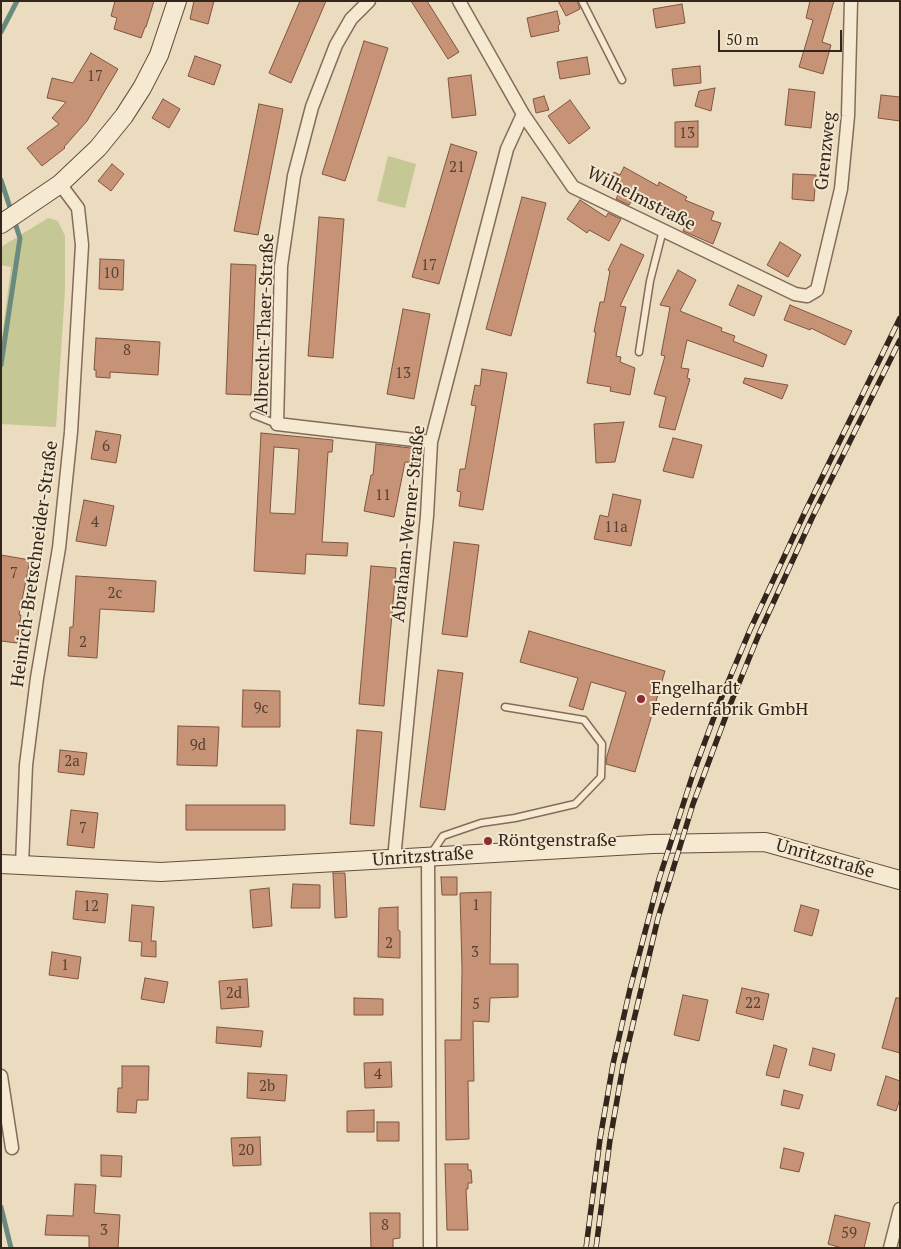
<!DOCTYPE html>
<meta charset="utf-8">
<style>
body{margin:0}
#map{position:relative;width:901px;height:1249px;overflow:hidden;background:#ebdbbf;font-family:"PT Serif",serif}
canvas{display:block}
.frame{position:absolute;inset:0;border:2px solid #33261c;pointer-events:none}
.scale{position:absolute;left:718px;top:30px;width:124px;height:22px;box-sizing:border-box;border:2px solid #33261c;border-top:0;padding-left:6px;font-size:15px;line-height:18px;white-space:nowrap;color:#33261c;-webkit-text-stroke:4px #f3e6ce;paint-order:stroke}
</style>
<div id="map">
<canvas width="901" height="1249"></canvas>
<div class="frame"></div>
<div class="scale">50 m</div>
</div>
<script>
const context = document.querySelector('canvas').getContext('2d');
context.lineJoin = 'round';
function paint(path, color) { context.fillStyle = color; context.fill(path, 'evenodd'); }
const poly = rows => new Path2D(rows.map(r => 'M' + r).join(''));
function stroke(path, color, width, dash) { context.strokeStyle = color; context.lineWidth = width; context.lineCap = dash ? 'butt' : 'round'; context.setLineDash(dash || []); context.stroke(path); }
function write(font, color, halo, rows, align = 'center') {
  context.font = font + ' "PT Serif",serif'; context.lineWidth = 4; context.setLineDash([]); context.textBaseline = 'middle'; context.strokeStyle = halo; context.fillStyle = color; for (const [text, x, y, turn = 0] of rows) {
    context.save(); context.translate(x, y); context.rotate((+turn || 0) * Math.PI / 180); context.textAlign = isNaN(turn) ? turn : align; if (halo) context.strokeText(text, 0, 0); context.fillText(text, 0, 0); context.restore();
  }
}
paint(poly([
 [388,156,416,164,405,208,377,201],
 [48,218,58,221,65,236,65,291,56,427,1,424,1,345,11,267,1,265,1,247]
]), '#c5c894');
stroke(poly([
 [1,32,17,1],
 [1,180,20,238,1,365],
 [1,1207,11,1248]
]), '#6a8a80', 5);
const building = poly([
 [115,1,154,1,146,27,145,27,141,38,114,29,117,18,111,16,115,1],
 [194,1,214,1,208,24,190,19,194,1],
 [300,1,326,1,291,83,269,73,300,1],
 [411,1,427,1,459,52,448,59,411,1],
 [558,1,577,1,580,9,566,16,558,1],
 [810,1,834,1,822,42,831,45,823,74,799,67,813,20,806,18,810,1],
 [682,4,685,23,656,28,653,9,682,4],
 [557,11,560,24,558,26,559,31,531,37,527,18,557,11],
 [364,41,388,48,345,181,322,174,364,41],
 [91,53,118,69,87,121,64,147,65,148,42,166,27,148,59,124,52,118,66,102,47,98,52,78,73,83,91,53],
 [195,56,221,65,214,85,188,76,195,56],
 [587,57,590,74,560,79,557,62,587,57],
 [700,66,701,83,674,86,672,69,700,66],
 [471,75,476,115,452,118,448,78,471,75],
 [715,88,711,111,695,106,699,91,715,88],
 [789,89,815,92,811,128,785,125,789,89],
 [881,95,900,97,900,121,878,118,881,95],
 [544,96,549,110,536,113,533,99,544,96],
 [163,99,180,109,169,128,152,118,163,99],
 [570,100,590,128,569,144,548,116,570,100],
 [259,104,283,109,258,235,234,231,259,104],
 [698,121,698,147,675,147,675,122,698,121],
 [451,144,477,152,439,284,412,277,451,144],
 [112,164,124,174,111,191,98,181,112,164],
 [624,167,658,186,659,182,687,197,685,200,714,212,711,220,721,223,713,244,683,231,685,226,665,215,666,208,663,214,634,198,629,205,616,199,619,193,612,190,614,188,610,186,614,172,620,175,624,167],
 [793,174,816,175,814,201,792,199,793,174],
 [522,197,546,203,511,336,486,329,522,197],
 [580,200,606,217,608,213,621,219,609,241,589,230,587,233,567,219,580,200],
 [319,217,344,219,333,358,308,356,319,217],
 [780,242,801,255,788,277,767,265,780,242],
 [621,244,644,255,620,306,626,307,616,356,621,357,620,362,635,368,630,395,610,391,611,387,587,383,596,332,594,332,600,302,604,302,610,271,608,270,621,244],
 [100,259,124,260,123,290,99,289,100,259],
 [231,264,256,265,251,395,226,394,231,264],
 [678,270,696,280,680,311,722,328,721,331,735,336,733,341,767,355,763,367,687,340,681,368,689,369,687,378,690,379,675,430,659,427,666,397,654,394,665,356,661,355,670,307,660,305,678,270],
 [738,285,762,296,754,316,729,305,738,285],
 [790,305,852,331,845,345,811,328,810,330,784,320,790,305],
 [403,309,430,314,414,399,387,394,403,309],
 [96,338,160,342,158,375,110,372,110,378,96,377,96,370,94,370,96,338],
 [482,369,507,373,483,510,459,506,461,492,457,491,460,469,465,469,476,406,471,405,475,385,480,386,482,369],
 [745,378,788,385,782,399,743,383,745,378],
 [624,422,615,462,596,463,594,424,624,422],
 [96,431,121,435,116,463,91,459,96,431],
 [261,433,333,440,332,452,328,452,322,542,348,543,347,556,306,554,305,574,254,571,261,433],
 [274,447,299,449,295,514,270,513,274,447],
 [673,438,702,445,693,478,663,471,673,438],
 [376,444,419,449,418,463,405,462,394,517,364,511,371,475,373,475,376,444],
 [613,494,641,500,631,546,594,539,600,515,608,517,613,494],
 [84,500,114,506,106,546,76,541,84,500],
 [454,542,479,545,467,637,442,634,454,542],
 [1,555,30,560,19,615,21,615,17,643,1,641,1,555],
 [371,566,396,568,384,706,359,704,371,566],
 [76,576,156,581,154,612,100,609,97,658,68,656,70,627,73,627,76,576],
 [529,631,665,671,635,772,606,764,607,756,626,692,591,682,583,710,569,706,578,678,520,662,529,631],
 [438,670,463,673,445,810,420,807,438,670],
 [243,690,280,691,280,727,242,727,243,690],
 [178,726,219,727,217,766,177,765,178,726],
 [357,730,382,732,374,826,350,824,357,730],
 [60,750,87,753,84,775,58,772,60,750],
 [186,805,285,805,285,830,186,830,186,805],
 [71,810,98,813,94,848,67,845,71,810],
 [333,873,345,873,347,917,335,918,333,873],
 [441,877,457,877,457,895,442,895,441,877],
 [293,884,320,885,320,908,291,908,293,884],
 [269,888,272,926,253,928,250,890,269,888],
 [76,891,108,894,105,923,73,919,76,891],
 [491,892,490,964,518,964,518,997,490,998,489,1022,473,1021,474,1081,468,1081,469,1139,446,1140,445,1040,461,1040,462,969,460,893,491,892],
 [132,905,154,907,151,941,156,941,156,957,141,956,142,942,129,941,132,905],
 [801,905,819,910,812,936,794,931,801,905],
 [398,907,398,930,400,931,400,958,378,957,379,908,398,907],
 [52,952,81,957,78,979,49,975,52,952],
 [145,978,168,982,164,1003,141,999,145,978],
 [247,979,249,1007,221,1009,219,981,247,979],
 [742,988,769,994,763,1020,736,1013,742,988],
 [683,995,708,1000,699,1041,674,1035,683,995],
 [354,998,383,999,383,1015,354,1015,354,998],
 [896,998,900,998,900,1053,882,1048,896,998],
 [217,1027,263,1031,261,1047,216,1043,217,1027],
 [774,1045,787,1049,779,1078,766,1075,774,1045],
 [813,1048,835,1054,831,1071,809,1065,813,1048],
 [391,1062,392,1087,365,1088,364,1063,391,1062],
 [122,1066,149,1066,148,1100,137,1100,136,1113,117,1112,118,1088,122,1088,122,1066],
 [248,1073,287,1075,285,1101,247,1098,248,1073],
 [886,1076,900,1081,900,1099,896,1111,877,1105,886,1076],
 [784,1090,803,1095,799,1109,781,1105,784,1090],
 [374,1110,374,1132,347,1132,347,1111,374,1110],
 [377,1122,399,1122,399,1141,377,1141,377,1122],
 [260,1137,261,1165,233,1166,231,1138,260,1137],
 [784,1148,804,1153,799,1172,780,1168,784,1148],
 [101,1155,122,1156,121,1177,101,1176,101,1155],
 [445,1164,468,1164,468,1170,471,1170,472,1183,468,1183,468,1189,466,1189,468,1230,447,1230,445,1164],
 [75,1184,96,1185,94,1213,120,1215,118,1248,89,1248,89,1236,45,1235,47,1215,73,1216,75,1184],
 [370,1213,400,1213,400,1238,393,1239,393,1248,371,1248,370,1213],
 [835,1215,870,1223,864,1248,842,1248,828,1244,835,1215]
]);
paint(building, '#c79377');
stroke(building, '#805540', 1);
const lane = poly([
 [582,1,622,80],
 [639,352,650,281,663,230],
 [254,415,277,424],
 [431,854,443,836,481,823,515,818,575,804,601,777,602,744,584,720,505,707]
]);
const street = poly([
 [369,1,351,19,336,45,312,107,294,176,281,266,277,424,431,442],
 [459,1,523,114,573,187,795,294,807,296,817,290,841,189,848,116,851,1],
 [428,857,430,1248],
 [394,859,427,516,431,442,507,149,523,114],
 [22,865,26,765,37,678,59,548,71,432,82,245,78,208,60,184],
 [1,1076,12,1148],
 [890,1248,900,1209]
]);
const secondary = poly([
 [1,224,60,184,98,148,124,116,142,88,159,55,177,1],
 [1,864,161,872,652,844,765,842,900,880]
]);
stroke(lane, '#836c59', 9);
stroke(street, '#836c59', 15);
stroke(secondary, '#644e3c', 20);
stroke(lane, '#f6e9d2', 6);
stroke(street, '#f6e9d2', 12);
stroke(secondary, '#f6e9d2', 18);
const rail = poly([
 [586,1248,600,1139,613,1064,630,989,659,879,693,774,720,701,750,630,804,514,900,318],
 [596,1248,610,1140,623,1066,658,918,693,804,730,705,759,634,812,518,900,340]
]);
stroke(rail, '#33261c', 5.5);
stroke(rail, '#f3e6ce', 4, [11]);
for (const [x, y, r, color] of [
 [641,699,5,"#8e2c33"],
 [488,841,5,"#8e2c33"]
]) { const dot = new Path2D(); dot.arc(x, y, r, 0, 2 * Math.PI); context.fillStyle = color; context.fill(dot); stroke(dot, '#f3e6ce', 2); }
write('15px', '#584133', null, [
 ["17",95,77],
 ["13",687,134],
 ["21",457,168],
 ["17",429,266],
 ["10",111,274],
 ["8",127,351],
 ["13",403,374],
 ["6",106,447],
 ["11",383,496],
 ["4",95,523],
 ["11a",616,528],
 ["7",14,574],
 ["2c",115,594],
 ["2",83,643],
 ["9c",261,709],
 ["9d",198,746],
 ["2a",72,762],
 ["7",83,829],
 ["1",476,906],
 ["12",91,907],
 ["2",389,944],
 ["3",475,953],
 ["1",65,966],
 ["2d",234,994],
 ["22",753,1004],
 ["5",476,1005],
 ["4",378,1075],
 ["2b",267,1087],
 ["20",246,1151],
 ["8",385,1226],
 ["3",104,1231],
 ["59",849,1234]
]);
write('18px', '#33261c', '#f3e6ce', [
 ["Grenzweg",826,151,-84],
 ["Wilhelmstraße",641,199,27],
 ["Albrecht-Thaer-Straße",265,324,-88],
 ["Abraham-Werner-Straße",409,524,-84],
 ["Heinrich-Bretschneider-Straße",35,564,-82],
 ["Unritzstraße",423,857,-4],
 ["Unritzstraße",825,859,16]
]);
write('18px', '#33261c', '#f3e6ce', [
 ["Engelhardt",651,689],
 ["Federnfabrik GmbH",651,710],
 ["Röntgenstraße",498,841]
], 'left');
</script>
